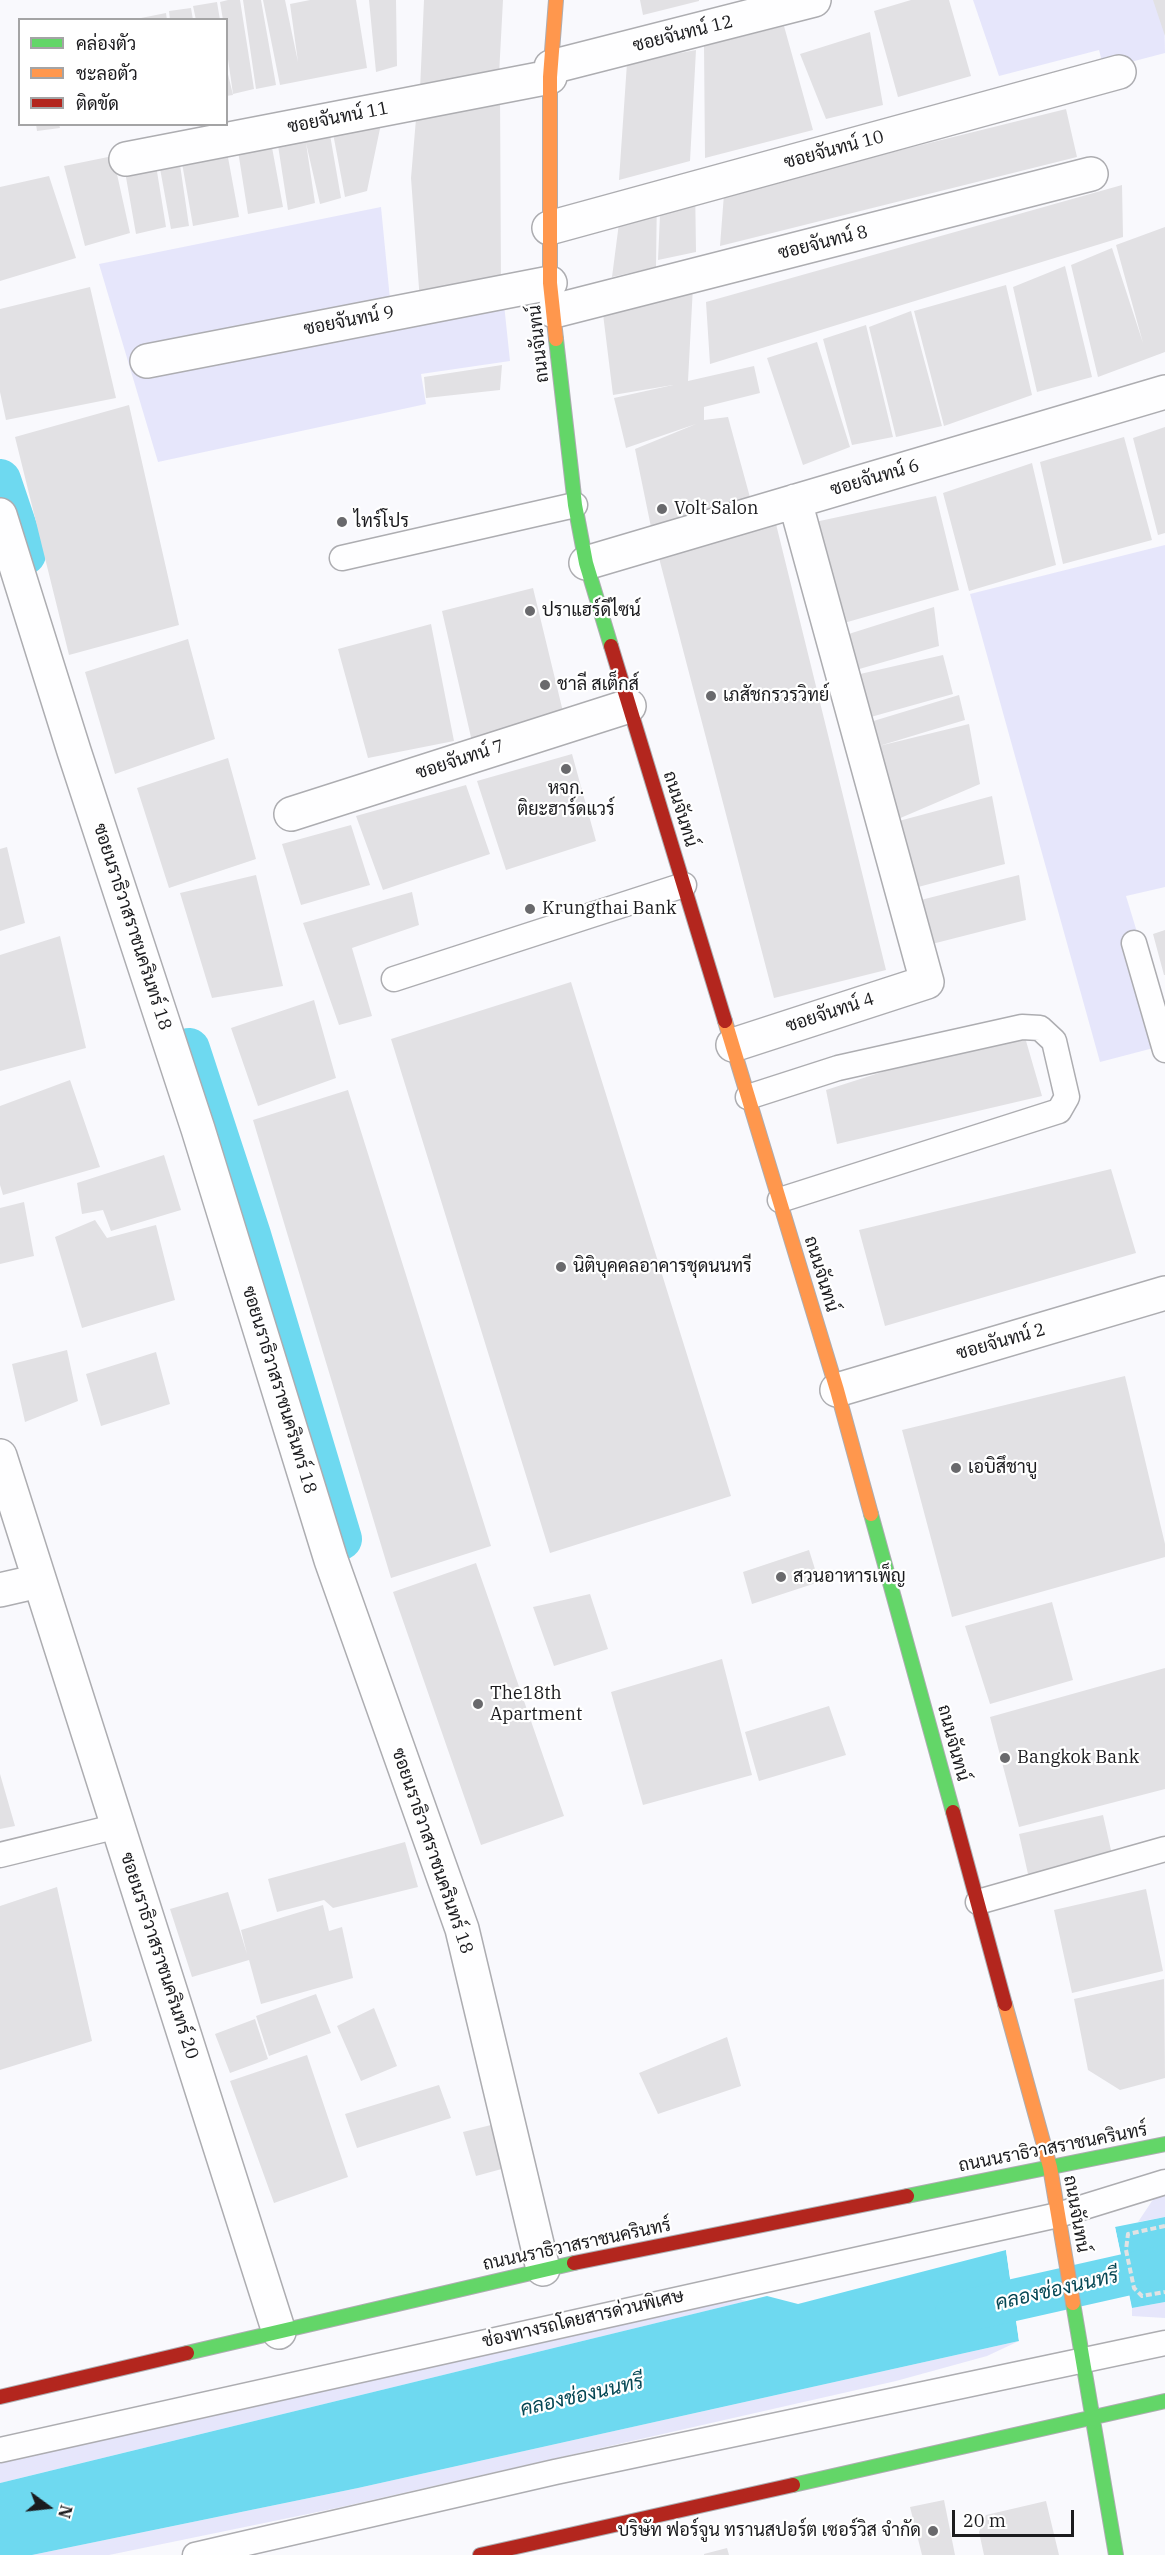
<!DOCTYPE html>
<meta charset="utf-8">
<style>
body{margin:0}
#map{position:relative;width:1165px;height:2555px;overflow:hidden;background:#f9f9fd;font-family:"IBM Plex Serif",Sarabun,serif}
canvas{display:block}
.legend{position:absolute;left:18px;top:18px;width:210px;height:108px;box-sizing:border-box;background:#fff;border:2px solid #a4a4a5;margin:0;padding:8px 10px;list-style:none;font-size:18px;color:#1b1b1e}
.legend li{display:flex;align-items:center;gap:12px;height:30px}
.legend b{width:30px;border:2px solid #a4a4a5}
.north{position:absolute;left:18px;top:2477px;width:60px;height:60px;-webkit-text-stroke:4px #fff;paint-order:stroke;rotate:105deg;font-size:16px;font-weight:700;line-height:24px;text-align:center;color:#1b1b1e}
.north::after{content:'';display:block;margin:auto;width:21px;height:27px;background:#1b1b1e;clip-path:polygon(50% 0,100% 100%,50% 72%,0 100%)}
.scale{position:absolute;left:952px;top:2510px;width:122px;height:27px;box-sizing:border-box;border:3px solid #1b1b1e;border-top:0;padding-left:8px;font-size:18px;line-height:21px;white-space:nowrap;color:#1b1b1e;-webkit-text-stroke:4px #fff;paint-order:stroke}
</style>
<div id="map">
<canvas width="1165" height="2555"></canvas>
<ul class="legend">
<li><b style="height:8px;background:#63d668"></b>คล่องตัว</li>
<li><b style="height:8px;background:#ff974d"></b>ชะลอตัว</li>
<li><b style="height:8px;background:#b3261e"></b>ติดขัด</li>
</ul>
<div class="north">N</div>
<div class="scale">20 m</div>
</div>
<script>
const context = document.querySelector('canvas').getContext('2d');
context.lineJoin = 'round';
function paint(path, color) { context.fillStyle = color; context.fill(path, 'evenodd'); }
const poly = rows => new Path2D(rows.map(r => 'M' + r).join(''));
function stroke(path, color, width, dash) { context.strokeStyle = color; context.lineWidth = width; context.lineCap = dash ? 'butt' : 'round'; context.setLineDash(dash || []); context.stroke(path); }
function write(font, color, halo, rows, align = 'center') {
  context.font = font + ' "IBM Plex Serif",Sarabun,serif'; context.lineWidth = 4.5; context.setLineDash([]); context.textBaseline = 'middle'; context.strokeStyle = halo; context.fillStyle = color; for (const [text, x, y, turn = 0] of rows) {
    context.save(); context.translate(x, y); context.rotate((+turn || 0) * Math.PI / 180); context.textAlign = isNaN(turn) ? turn : align; if (halo) context.strokeText(text, 0, 0); context.fillText(text, 0, 0); context.restore();
  }
}
paint(poly([
 [973,0,1164,0,1165,53,1104,69,1099,50,999,76],
 [381,207,392,320,504,304,510,361,421,374,426,404,158,462,99,264],
 [1165,545,1165,887,1126,896,1165,1024,1165,1045,1100,1062,970,594],
 [1165,2190,1165,2217,1138,2222,1158,2192],
 [719,2296,747,2301,0,2483,0,2463,312,2394],
 [1165,2302,1165,2318,1132,2316,1132,2308],
 [1019,2341,987,2356,896,2381,337,2508,109,2555,32,2555,358,2488]
]), '#e6e6fb');
paint(poly([
 [1165,2217,1165,2302,1132,2308,1115,2227],
 [1006,2250,1019,2341,358,2488,32,2555,0,2555,0,2483,767,2296,798,2304]
]), '#6ed9f0');
paint(poly([
 [1115,2227,1125,2274,1132,2311,1129,2309,1112,2228],
 [1006,2250,1009,2250,1022,2340,1019,2341]
]), '#f9f9fd');
stroke(poly([
 [0,480,25,554],
 [189,1049,250,1235,341,1539],
 [956,2313,1165,2266]
]), '#6ed9f0', 42);
paint(poly([
 [228,0,240,0,254,89,233,94,226,45,226,20,223,20,220,2],
 [243,0,261,0,276,85,256,89],
 [263,0,285,0,298,62,290,4,310,0,356,0,367,68,280,85],
 [369,0,396,0,397,66,376,72],
 [424,0,503,0,499,75,420,90],
 [640,0,699,0,699,1,643,15],
 [911,0,949,0,971,76,898,97,874,11],
 [1153,0,1165,0,1165,36],
 [217,2,220,20,196,20,193,6],
 [191,8,193,20,170,20,169,11],
 [166,13,167,20,141,20,141,18],
 [784,26,813,130,705,158,704,46],
 [870,32,883,105,826,119,800,54],
 [696,50,690,161,619,180,627,63],
 [226,66,233,95,226,96],
 [500,92,501,288,420,302,411,178,417,107],
 [1066,109,1077,157,720,246,724,194],
 [382,119,367,191,345,197,332,128],
 [36,124,59,124,60,128,37,131],
 [329,129,341,198,320,204,306,143,315,203,288,210,277,139],
 [271,142,283,207,248,214,238,151],
 [227,152,239,217,193,226,182,163],
 [113,156,130,233,85,246,64,166],
 [179,158,189,226,171,229,159,163],
 [155,159,166,227,136,234,124,166],
 [49,176,76,258,0,281,0,187],
 [695,182,696,252,658,260,661,192],
 [1122,185,1123,237,710,364,706,302],
 [657,192,656,267,612,277,622,200],
 [1165,227,1165,352,1098,377,1071,265,1112,248,1143,343,1116,245],
 [1065,266,1092,377,1037,392,1013,287],
 [1006,285,1032,395,944,426,914,311],
 [693,286,688,381,754,366,760,393,704,407,704,420,728,417,751,501,652,532,635,449,696,424,626,448,614,398,673,385,613,395,603,314],
 [90,287,116,398,6,420,0,392,0,309],
 [911,311,942,426,896,437,869,327],
 [866,325,893,437,852,445,823,339],
 [817,342,850,447,803,465,767,358],
 [502,365,500,390,426,398,424,377],
 [129,405,179,625,69,655,15,437],
 [1165,427,1165,533,1158,535,1133,438],
 [1124,437,1152,540,1063,564,1040,462],
 [1032,463,1056,565,969,591,943,493],
 [936,496,959,590,837,625,801,525],
 [776,524,886,970,774,998,659,558],
 [533,588,565,720,473,746,442,611],
 [934,607,939,646,842,674,836,638],
 [431,624,454,741,368,758,338,649],
 [188,639,215,739,115,774,85,672],
 [943,655,953,694,860,720,847,677],
 [959,695,965,720,879,746,969,724,980,784,884,825,857,726],
 [572,754,596,841,506,870,477,781],
 [228,758,256,859,169,888,137,788],
 [466,785,490,854,383,890,356,816],
 [992,796,1005,864,903,891,884,825],
 [351,825,370,885,301,905,282,844],
 [7,847,25,923,0,931,0,849],
 [256,875,283,986,212,998,180,893],
 [1019,875,1026,920,928,945,917,901],
 [412,892,419,925,352,948,372,1016,339,1025,303,923],
 [1165,930,1165,975,1164,975,1153,934],
 [60,936,86,1048,0,1071,0,955],
 [571,982,731,1496,550,1553,391,1039],
 [314,1000,336,1078,258,1106,231,1028],
 [1022,1027,1042,1096,837,1144,826,1090],
 [70,1080,100,1167,3,1195,0,1185,0,1106],
 [348,1090,491,1546,391,1578,253,1120],
 [164,1155,181,1210,111,1231,103,1210,82,1214,77,1183],
 [1111,1169,1136,1253,885,1326,859,1230],
 [24,1202,34,1256,0,1264,0,1208],
 [95,1220,107,1238,156,1225,175,1300,82,1328,55,1237],
 [67,1350,78,1401,25,1422,12,1364],
 [156,1352,170,1404,101,1426,86,1374],
 [1125,1376,1165,1544,1165,1557,952,1617,902,1430],
 [809,1550,819,1582,752,1604,743,1572],
 [476,1563,564,1816,481,1845,393,1592],
 [590,1594,608,1649,554,1666,533,1607],
 [1052,1602,1073,1680,990,1704,965,1626],
 [722,1659,752,1775,643,1805,611,1692],
 [1165,1668,1165,1789,1019,1827,990,1717],
 [829,1706,846,1755,759,1781,745,1732],
 [0,1774,15,1826,0,1829],
 [1103,1815,1113,1859,1030,1883,1019,1834],
 [405,1842,418,1887,333,1908,324,1900,277,1912,268,1879],
 [57,1887,92,2041,0,2070,0,1906],
 [1146,1889,1163,1971,1072,1993,1054,1910],
 [228,1892,247,1954,241,1930,323,1905,329,1931,342,1927,353,1978,261,2004,249,1960,192,1977,170,1909],
 [1164,1979,1165,2078,1120,2090,1088,2070,1074,1999],
 [316,1994,331,2033,269,2056,256,2016],
 [374,2008,397,2066,361,2081,337,2026],
 [255,2019,268,2059,230,2073,215,2034],
 [727,2037,741,2086,658,2114,639,2073],
 [307,2055,348,2177,274,2203,230,2081],
 [439,2085,451,2118,357,2148,345,2114],
 [495,2124,509,2167,476,2176,463,2132],
 [944,2500,955,2555,922,2555,910,2507],
 [1046,2501,1059,2555,984,2555,979,2532,986,2515],
 [727,2548,729,2555,704,2555,704,2554]
]), '#e2e1e4');
const lane = poly([
 [342,558,575,505],
 [1134,943,1165,1050],
 [394,979,684,885],
 [748,1097,838,1068,1022,1027,1040,1028,1054,1041,1067,1097,1059,1111,780,1200],
 [0,1855,118,1826],
 [978,1902,1165,1849],
 [0,2450,1058,2215,1165,2182],
 [195,2555,555,2472,1165,2343]
]);
const street = poly([
 [551,67,814,0],
 [126,159,550,77],
 [549,228,1119,72],
 [554,311,1091,174],
 [147,361,550,283],
 [0,515,74,751,198,1129,331,1560,462,1929,543,2269],
 [586,563,1165,392],
 [291,814,629,706],
 [733,1045,927,982,795,501],
 [837,1390,1165,1293],
 [0,1456,279,2332],
 [0,1590,39,1581]
]);
const fast = poly([
 [556,339,575,505,586,563,611,646],
 [871,1514,953,1812],
 [907,2196,1165,2144],
 [1073,2303,1116,2555],
 [187,2353,574,2263],
 [793,2485,1165,2401]
]);
const slow = poly([
 [556,0,550,77,550,283,556,339],
 [725,1021,837,1390,871,1514],
 [1005,2004,1050,2167,1073,2303]
]);
const jam = poly([
 [611,646,725,1021],
 [953,1812,1005,2004],
 [574,2263,907,2196],
 [0,2397,187,2353],
 [480,2555,793,2485]
]);
stroke(lane, '#adadb1', 27);
stroke(street, '#adadb1', 36);
stroke(fast, '#adadb1', 16);
stroke(slow, '#adadb1', 16);
stroke(jam, '#adadb1', 16);
stroke(poly([
 [1165,2226,1128,2234,1126,2250,1134,2288,1142,2296,1165,2292]
]), '#e2e2e3', 4, [6, 3]);
stroke(lane, '#fefeff', 24);
stroke(street, '#fefeff', 33);
stroke(fast, '#63d668', 14);
stroke(slow, '#ff974d', 14);
stroke(jam, '#b3261e', 14);
for (const [x, y, r, color] of [
 [662,509,6,"#69696c"],
 [342,522,6,"#69696c"],
 [530,611,6,"#69696c"],
 [545,685,6,"#69696c"],
 [711,696,6,"#69696c"],
 [566,769,6,"#69696c"],
 [530,909,6,"#69696c"],
 [561,1267,6,"#69696c"],
 [956,1468,6,"#69696c"],
 [781,1577,6,"#69696c"],
 [478,1704,6,"#69696c"],
 [1005,1758,6,"#69696c"],
 [933,2531,6,"#69696c"]
]) { const dot = new Path2D(); dot.arc(x, y, r, 0, 2 * Math.PI); context.fillStyle = color; context.fill(dot); stroke(dot, '#fff', 2); }
write('18px', '#1b1b1e', '#fff', [
 ["ซอยจันทน์ 12",683,34,-14],
 ["ซอยจันทน์ 11",338,118,-11],
 ["ซอยจันทน์ 10",834,150,-15],
 ["ซอยจันทน์ 8",823,243,-14],
 ["ซอยจันทน์ 9",349,321,-11],
 ["ถนนจันทน์",539,344,-96],
 ["ซอยจันทน์ 6",875,478,-16],
 ["ซอยจันทน์ 7",460,760,-18],
 ["ถนนจันทน์",680,809,73],
 ["ซอยนราธิวาสราชนครินทร์ 18",132,927,72],
 ["ซอยจันทน์ 4",830,1013,-18],
 ["ถนนจันทน์",821,1274,73],
 ["ซอยจันทน์ 2",1001,1342,-16],
 ["ซอยนราธิวาสราชนครินทร์ 18",279,1390,73],
 ["ถนนจันทน์",953,1743,75],
 ["ซอยนราธิวาสราชนครินทร์ 18",432,1851,71],
 ["ซอยนราธิวาสราชนครินทร์ 20",159,1956,72],
 ["ถนนนราธิวาสราชนครินทร์",1053,2148,-11],
 ["ถนนจันทน์",1076,2214,80],
 ["ถนนนราธิวาสราชนครินทร์",577,2245,-12],
 ["ช่องทางรถโดยสารด่วนพิเศษ",583,2319,-13]
]);
write('18px', '#1b1b1e', '#fff', [
 ["Volt Salon",674,509],
 ["ไทร์โปร",354,522],
 ["ปราแฮร์ดีไซน์",542,611],
 ["ชาลี สเต็กส์",557,685],
 ["เภสัชกรวรวิทย์",723,696],
 ["หจก.",566,789,"center"],
 ["ติยะฮาร์ดแวร์",566,810,"center"],
 ["Krungthai Bank",542,909],
 ["นิติบุคคลอาคารชุดนนทรี",573,1267],
 ["เอบิสึชาบู",968,1468],
 ["สวนอาหารเพ็ญ",793,1577],
 ["The18th",490,1694],
 ["Apartment",490,1715],
 ["Bangkok Bank",1017,1758],
 ["บริษัท ฟอร์จูน ทรานสปอร์ต เซอร์วิส จำกัด",921,2531,"right"]
], 'left');
write('italic 20px', '#054754', '#fff', [
 ["คลองช่องนนทรี",1057,2290,-13],
 ["คลองช่องนนทรี",582,2396,-13]
]);
</script>
